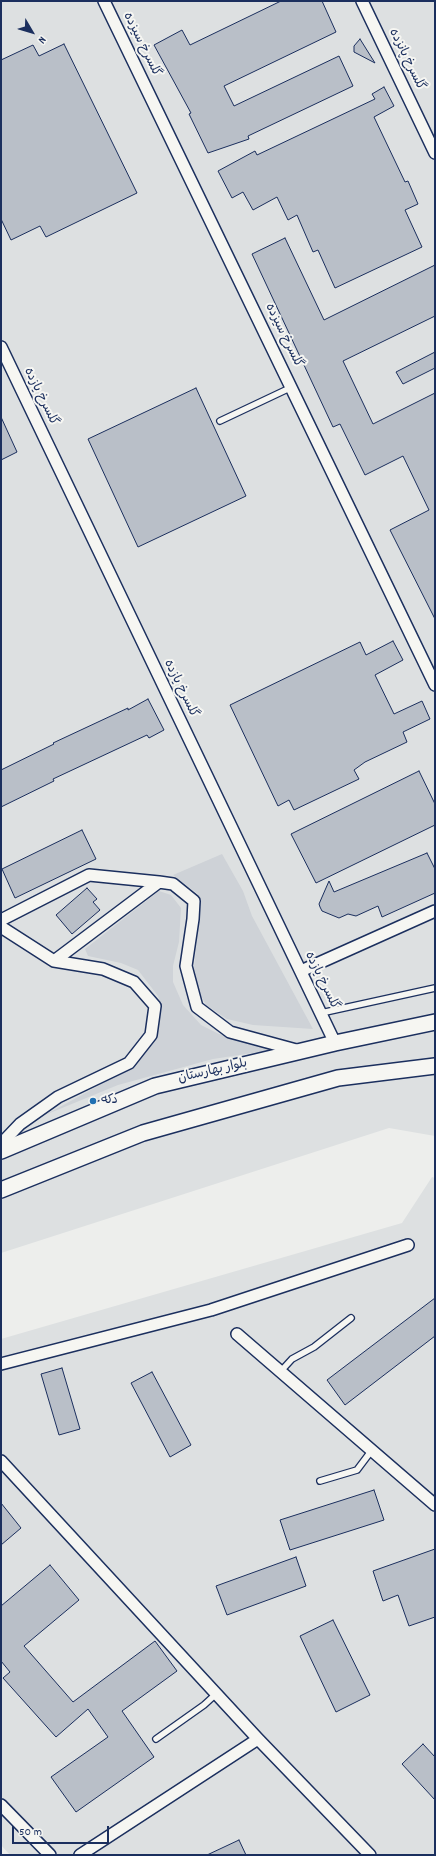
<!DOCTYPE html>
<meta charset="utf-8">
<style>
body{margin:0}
#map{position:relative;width:436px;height:1856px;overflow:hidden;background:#edeeec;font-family:Dekko,sans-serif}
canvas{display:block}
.frame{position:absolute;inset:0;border:2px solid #1b2f5e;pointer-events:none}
.north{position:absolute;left:12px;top:12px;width:40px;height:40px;-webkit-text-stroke:3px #f6f6f2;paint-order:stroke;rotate:128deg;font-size:11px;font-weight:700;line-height:16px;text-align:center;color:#1b2f5e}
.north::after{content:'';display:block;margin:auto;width:14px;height:18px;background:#1b2f5e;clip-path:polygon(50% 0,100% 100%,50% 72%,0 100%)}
.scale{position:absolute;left:12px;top:1826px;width:97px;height:18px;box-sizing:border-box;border:2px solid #1b2f5e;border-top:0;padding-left:5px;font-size:12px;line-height:14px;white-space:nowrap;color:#1b2f5e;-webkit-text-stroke:3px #f6f6f2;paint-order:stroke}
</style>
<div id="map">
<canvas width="436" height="1856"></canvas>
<div class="frame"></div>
<div class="north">N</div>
<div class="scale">50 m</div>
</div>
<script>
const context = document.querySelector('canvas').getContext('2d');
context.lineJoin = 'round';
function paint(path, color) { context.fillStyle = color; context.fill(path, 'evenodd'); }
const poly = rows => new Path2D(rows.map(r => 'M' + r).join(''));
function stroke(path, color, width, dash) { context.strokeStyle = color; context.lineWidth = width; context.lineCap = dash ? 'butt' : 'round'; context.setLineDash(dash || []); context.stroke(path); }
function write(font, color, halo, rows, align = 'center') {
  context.font = font + ' Dekko,"Playpen Sans Arabic",sans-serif'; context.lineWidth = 4; context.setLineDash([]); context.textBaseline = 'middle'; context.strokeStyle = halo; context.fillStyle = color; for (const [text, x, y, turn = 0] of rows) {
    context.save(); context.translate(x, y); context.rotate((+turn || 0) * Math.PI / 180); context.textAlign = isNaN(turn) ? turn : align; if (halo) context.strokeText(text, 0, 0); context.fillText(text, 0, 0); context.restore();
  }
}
paint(poly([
 [1,1,435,1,435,1136,389,1128,1,1253],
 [432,1177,435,1178,435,1855,10,1855,1,1845,1,1339,402,1223]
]), '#dde0e1');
paint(poly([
 [222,854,243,891,252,916,313,1029,253,1025,227,1019,206,1005,197,988,194,968,200,909,198,894,173,875],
 [159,891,171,895,181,908,179,942,173,966,173,982,183,1005,201,1025,219,1034,272,1050,213,1059,118,1085,45,1115,133,1067,155,1040,162,1009,158,996,138,970,121,963,88,956,85,949]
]), '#ced2d7');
const building = poly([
 [281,1,322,1,336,32,224,86,234,106,339,56,353,86,248,136,249,139,208,153,189,114,191,113,154,45,182,30,190,45,281,1],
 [360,39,375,63,354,52,354,46,360,39],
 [64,44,137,193,46,237,40,226,11,240,1,219,1,60,33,45,39,56,64,44],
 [384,87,394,106,374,117,405,182,408,181,418,204,405,210,422,247,335,288,318,250,313,252,297,215,288,220,277,197,253,210,243,192,232,198,218,171,255,151,257,155,375,99,372,94,384,87],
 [285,238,324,320,435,265,435,316,343,361,373,424,435,393,435,619,390,530,429,510,403,456,365,475,340,424,333,427,252,254,285,238],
 [435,352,435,368,403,384,396,372,435,352],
 [196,388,246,496,138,547,88,439,196,388],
 [1,417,17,452,1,460,1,417],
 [393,641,403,660,375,675,394,714,422,701,430,719,403,732,407,742,365,762,354,770,359,779,294,810,289,800,278,806,230,705,360,642,366,655,393,641],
 [148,699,164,730,149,738,147,735,53,779,54,781,1,807,1,770,54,744,53,743,128,708,128,710,148,699],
 [419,771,435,804,435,825,316,883,291,834,419,771],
 [82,830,96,859,15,898,2,869,82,830],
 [427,853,435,869,435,893,382,917,378,906,356,916,348,914,339,918,322,911,320,907,319,904,329,881,334,892,427,853],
 [87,888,97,899,93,902,100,910,72,934,56,915,87,888],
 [435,1298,435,1336,345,1405,327,1380,435,1298],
 [62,1368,80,1429,59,1435,41,1374,62,1368],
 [152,1372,191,1445,170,1457,131,1383,152,1372],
 [374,1490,384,1520,290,1550,280,1520,374,1490],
 [1,1503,21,1528,1,1545,1,1503],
 [435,1549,435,1617,409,1626,398,1595,383,1601,373,1571,435,1549],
 [296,1557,306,1586,227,1615,216,1586,296,1557],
 [50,1565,79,1600,24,1646,73,1702,155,1641,177,1671,122,1711,154,1757,76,1812,51,1777,108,1737,88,1709,56,1737,3,1678,10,1672,1,1661,1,1606,50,1565],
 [333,1620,370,1695,336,1712,300,1636,333,1620],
 [423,1744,435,1757,435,1800,402,1764,423,1744],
 [239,1840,246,1855,207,1855,239,1840]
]);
paint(building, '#b9bfc8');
stroke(building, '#1b2f5e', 1);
const lane = poly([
 [220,421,292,387],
 [321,1013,435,988],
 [281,1371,292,1359,314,1347,351,1318],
 [320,1481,357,1470,372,1450],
 [156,1739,204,1705,216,1694]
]);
const street = poly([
 [104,1,435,685],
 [362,1,435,153],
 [1,347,335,1043],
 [159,882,173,884,194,901,193,919,186,966,197,1007,230,1032,300,1051],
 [1,920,89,875,159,882,54,961],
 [1,927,54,961,103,969,134,982,155,1006,151,1035,129,1063,58,1097,20,1124,1,1144],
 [301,971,435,911],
 [237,1334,435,1505],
 [1,1364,211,1310,408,1245],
 [1,1461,258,1739,370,1855],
 [1,1805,50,1855],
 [80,1855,258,1739]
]);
const secondary = poly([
 [1,1151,155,1086,335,1043,435,1022],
 [1,1190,143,1133,338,1078,435,1066]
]);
stroke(lane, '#1b2f5e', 8);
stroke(street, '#1b2f5e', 14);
stroke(secondary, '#1b2f5e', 18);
stroke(lane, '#f6f6f2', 5.5);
stroke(street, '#f6f6f2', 11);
stroke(secondary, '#f6f6f2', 15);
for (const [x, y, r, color] of [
 [93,1101,4,"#1f6fb2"]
]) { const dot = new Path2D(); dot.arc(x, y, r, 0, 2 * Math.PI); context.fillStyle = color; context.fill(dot); stroke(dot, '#f6f6f2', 1.5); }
write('13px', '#1b2f5e', '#f6f6f2', [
 ["گلسرخ سیزده",141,45,64],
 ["گلسرخ پانزده",406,60,64],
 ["گلسرخ سیزده",283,336,64],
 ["گلسرخ یازده",40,397,64],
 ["گلسرخ یازده",180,689,64],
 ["گلسرخ یازده",321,981,64],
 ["بلوار بهارستان",213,1072,-13]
]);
write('13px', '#1b2f5e', '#f6f6f2', [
 ["دکه",101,1101]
], 'left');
</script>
